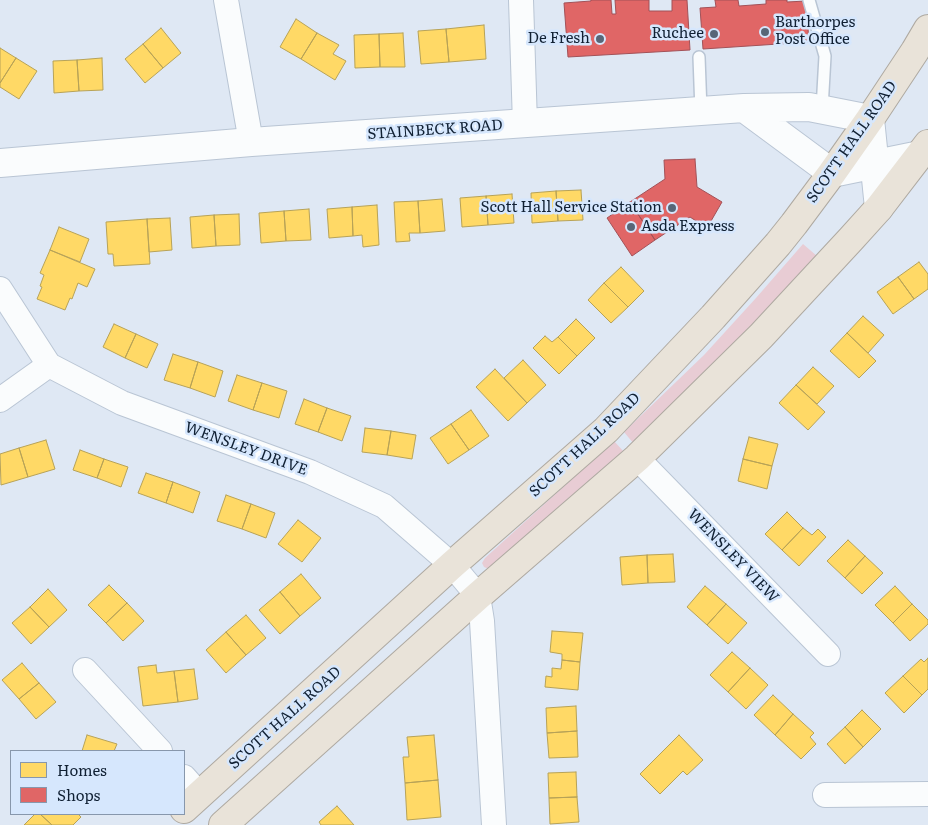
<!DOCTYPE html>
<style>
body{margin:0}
#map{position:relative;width:928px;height:825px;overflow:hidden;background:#dfe8f4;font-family:Literata,serif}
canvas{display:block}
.legend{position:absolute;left:10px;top:750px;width:175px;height:65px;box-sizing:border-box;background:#d6e7fd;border:1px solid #8797ac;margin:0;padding:6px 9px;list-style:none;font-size:15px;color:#102033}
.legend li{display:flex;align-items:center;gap:10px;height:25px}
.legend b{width:25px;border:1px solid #8797ac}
</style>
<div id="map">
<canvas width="928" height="825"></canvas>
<ul class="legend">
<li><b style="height:14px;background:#ffd966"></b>Homes</li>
<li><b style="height:14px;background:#e06666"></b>Shops</li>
</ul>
</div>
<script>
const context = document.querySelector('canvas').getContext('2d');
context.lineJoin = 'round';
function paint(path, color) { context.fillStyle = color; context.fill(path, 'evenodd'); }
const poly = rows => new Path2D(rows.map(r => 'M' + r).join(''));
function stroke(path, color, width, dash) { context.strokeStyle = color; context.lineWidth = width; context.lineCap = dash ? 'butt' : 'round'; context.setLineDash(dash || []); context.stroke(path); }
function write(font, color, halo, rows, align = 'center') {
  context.font = font + ' Literata,serif'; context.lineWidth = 5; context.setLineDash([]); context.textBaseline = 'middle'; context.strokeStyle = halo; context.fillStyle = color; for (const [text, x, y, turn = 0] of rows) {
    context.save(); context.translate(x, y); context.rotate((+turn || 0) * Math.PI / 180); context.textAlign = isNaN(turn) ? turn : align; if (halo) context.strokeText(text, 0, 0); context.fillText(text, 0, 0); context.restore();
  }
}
paint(poly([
 [803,244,817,256,768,310,634,444,624,432,704,355,756,298],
 [614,441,625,453,491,570,484,567,482,563,485,558]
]), '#e8ccd4');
const homes = poly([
 [296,19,317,33,301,59,280,47,296,19],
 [484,25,486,59,449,62,446,29,484,25],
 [161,28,181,53,163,68,143,44,161,28],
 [446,29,449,62,421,64,418,31,446,29],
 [317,33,339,45,333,54,346,61,335,80,301,59,317,33],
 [403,33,405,67,380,67,379,34,403,33],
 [379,34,380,67,355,68,354,35,379,34],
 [143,44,163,68,145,83,125,59,143,44],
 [0,48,16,58,0,83,0,48],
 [16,58,37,71,19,99,0,87,0,83,16,58],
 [102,58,103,90,79,91,77,60,102,58],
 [77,60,79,91,54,93,53,61,77,60],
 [581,190,583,220,558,221,556,191,581,190],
 [556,191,558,221,532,223,531,193,556,191],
 [512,194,514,223,488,225,486,196,512,194],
 [486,196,488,225,462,227,460,198,486,196],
 [442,199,445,231,420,233,418,201,442,199],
 [418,201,420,233,409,233,410,241,396,242,394,202,418,201],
 [377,205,379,245,363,247,362,235,353,236,352,207,377,205],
 [352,207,353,236,329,238,327,209,352,207],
 [309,209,311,240,286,241,284,211,309,209],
 [284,211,286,241,261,243,259,213,284,211],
 [239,214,240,245,216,246,214,215,239,214],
 [214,215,216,246,192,248,190,217,214,215],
 [170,218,172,250,149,252,147,219,170,218],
 [147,219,150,264,114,266,113,254,108,254,106,222,147,219],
 [59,227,89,239,80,262,50,250,59,227],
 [50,250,95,269,87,287,78,283,72,299,70,298,65,310,37,299,42,287,40,286,44,275,40,273,50,250],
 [919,262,928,274,928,289,914,299,898,277,919,262],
 [621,267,644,291,628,307,604,283,621,267],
 [898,277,914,299,893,314,877,292,898,277],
 [604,283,628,307,611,323,588,300,604,283],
 [863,316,884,335,868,353,847,333,863,316],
 [576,319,595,338,577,356,558,337,576,319],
 [114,324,136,334,125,358,103,347,114,324],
 [847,333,876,361,859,378,830,351,847,333],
 [136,334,158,344,147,368,125,358,136,334],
 [545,336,552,342,558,337,577,356,559,374,533,348,545,336],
 [173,354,198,362,190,388,164,380,173,354],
 [523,360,546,385,527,403,504,378,523,360],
 [198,362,223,371,215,397,190,388,198,362],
 [813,367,834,386,817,404,796,385,813,367],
 [495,369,527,403,508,421,476,387,495,369],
 [237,375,262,383,253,410,228,401,237,375],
 [262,383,287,391,279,418,253,410,262,383],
 [796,385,825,412,808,430,779,403,796,385],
 [304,399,327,408,318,432,295,424,304,399],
 [327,408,351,416,342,441,318,432,327,408],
 [471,410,489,436,469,450,451,424,471,410],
 [451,424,469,450,448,464,430,438,451,424],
 [365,428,391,431,387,455,362,452,365,428],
 [391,431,416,435,412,459,387,455,391,431],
 [749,437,778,444,772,466,743,459,749,437],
 [46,440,55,469,28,477,19,448,46,440],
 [19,448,28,477,1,485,0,454,19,448],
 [80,450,104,459,97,478,73,470,80,450],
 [104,459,128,467,121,487,97,478,104,459],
 [743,459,772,466,767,489,738,481,743,459],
 [146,473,173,482,166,503,138,493,146,473],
 [173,482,200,492,193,513,166,503,173,482],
 [226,495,251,504,242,529,217,521,226,495],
 [251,504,275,513,266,538,242,529,251,504],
 [787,512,803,528,782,550,765,534,787,512],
 [298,520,321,538,302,562,278,544,298,520],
 [803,528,812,535,818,529,826,537,799,566,782,550,803,528],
 [848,540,865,556,845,578,827,561,848,540],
 [673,554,675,582,648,583,647,555,673,554],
 [647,555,648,583,622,585,620,557,647,555],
 [865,556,883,573,862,594,845,578,865,556],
 [301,574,321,598,300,616,280,592,301,574],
 [109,585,127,603,106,623,88,605,109,585],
 [705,586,726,604,707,625,687,607,705,586],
 [895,586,912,604,893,623,875,605,895,586],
 [48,589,67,610,49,627,30,607,48,589],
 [280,592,300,616,280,634,259,610,280,592],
 [127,603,144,621,123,641,106,623,127,603],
 [726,604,747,623,728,644,707,625,726,604],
 [912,604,928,620,928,624,910,641,893,623,912,604],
 [30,607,49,627,31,644,12,623,30,607],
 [246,615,266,638,246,655,226,632,246,615],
 [552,631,583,633,580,662,562,660,562,654,550,652,552,631],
 [226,632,246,655,226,673,206,650,226,632],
 [732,652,750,668,728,692,710,675,732,652],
 [928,658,928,689,922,695,903,676,921,659,924,662,928,658],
 [562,660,580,662,578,690,545,687,546,676,552,677,552,668,561,669,562,660],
 [22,663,39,683,19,699,2,680,22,663],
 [156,665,157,673,174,671,178,702,143,706,138,667,156,665],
 [750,668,768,685,746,709,728,692,750,668],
 [194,669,198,699,178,702,174,671,194,669],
 [903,676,922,695,904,713,885,693,903,676],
 [39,683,56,702,36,719,19,699,39,683],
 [773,695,793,714,775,735,754,715,773,695],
 [576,706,577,731,547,733,546,708,576,706],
 [862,710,881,729,863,747,845,727,862,710],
 [793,714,814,733,810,737,816,744,801,759,775,735,793,714],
 [845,727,863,747,845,764,827,744,845,727],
 [577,731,578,757,549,758,547,733,577,731],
 [87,735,117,744,114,751,82,751,87,735],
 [434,735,438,780,405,783,403,757,409,757,407,737,434,735],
 [679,735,703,760,687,775,683,771,660,794,640,774,679,735],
 [576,772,577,797,549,798,548,773,576,772],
 [438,780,441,817,407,820,405,783,438,780],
 [577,797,579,822,550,824,549,798,577,797],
 [337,806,354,825,321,825,319,822,337,806],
 [35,814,40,814,52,825,24,825,35,814],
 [40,814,78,814,81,817,73,825,52,825,40,814]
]);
paint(homes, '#ffd966');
stroke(homes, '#b7a257', 1);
const shops = poly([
 [591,0,611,0,612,14,616,14,615,0,649,0,649,11,672,11,672,0,687,0,690,50,568,57,564,3,591,1,591,0],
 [715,0,738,0,739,6,766,4,766,0,787,0,787,2,806,1,809,42,703,49,700,8,716,7,715,0],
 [695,159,697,187,722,202,707,228,690,217,655,240,630,202,665,179,664,160,695,159],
 [630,202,655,240,632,256,607,218,630,202]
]);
paint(shops, '#e06666');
stroke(shops, '#a25157', 1);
const service = poly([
 [809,0,825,56,822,109],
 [699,57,701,111]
]);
const minor = poly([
 [226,0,251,142],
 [521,0,525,124],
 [0,289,49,365,122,403,310,472,384,506,452,565,478,596,482,621,494,825],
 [0,400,49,365],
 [637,458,828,654],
 [85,670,160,751],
 [184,777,200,795],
 [825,795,928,794]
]);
const tertiary = poly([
 [744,108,832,173,920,155],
 [0,163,251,142,744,108,809,107,870,119,879,208]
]);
const trunk = poly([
 [184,809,452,565,606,430,713,317,778,244,794,224,832,173,870,119,915,51,928,29],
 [223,825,478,596,637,458,761,336,851,239,879,208,928,144]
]);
stroke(service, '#b9c5d4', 14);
stroke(minor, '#b9c5d4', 26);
stroke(tertiary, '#b9c5d4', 30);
stroke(trunk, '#aea9a1', 30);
stroke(service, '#fafcfd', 11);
stroke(minor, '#fafcfd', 24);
stroke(tertiary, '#fafcfd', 28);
stroke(trunk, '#e9e3d9', 28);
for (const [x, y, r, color] of [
 [765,32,5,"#586677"],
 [714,34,5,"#586677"],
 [600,39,5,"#586677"],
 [672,208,5,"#586677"],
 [631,227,5,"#586677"]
]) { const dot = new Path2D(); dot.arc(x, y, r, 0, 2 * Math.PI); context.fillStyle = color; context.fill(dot); stroke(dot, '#d6e7fd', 2); }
write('15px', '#102033', '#d6e7fd', [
 ["Barthorpes",775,23,"left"],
 ["Post Office",775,40,"left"],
 ["Ruchee",704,34],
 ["De Fresh",590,39],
 ["Scott Hall Service Station",662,208],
 ["Asda Express",641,227,"left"]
], 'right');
write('15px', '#102033', '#d6e7fd', [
 ["STAINBECK ROAD",435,130,-4],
 ["SCOTT HALL ROAD",852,142,-55],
 ["SCOTT HALL ROAD",585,445,-43],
 ["WENSLEY DRIVE",246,449,20],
 ["WENSLEY VIEW",733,556,46],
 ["SCOTT HALL ROAD",285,718,-42]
]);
</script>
